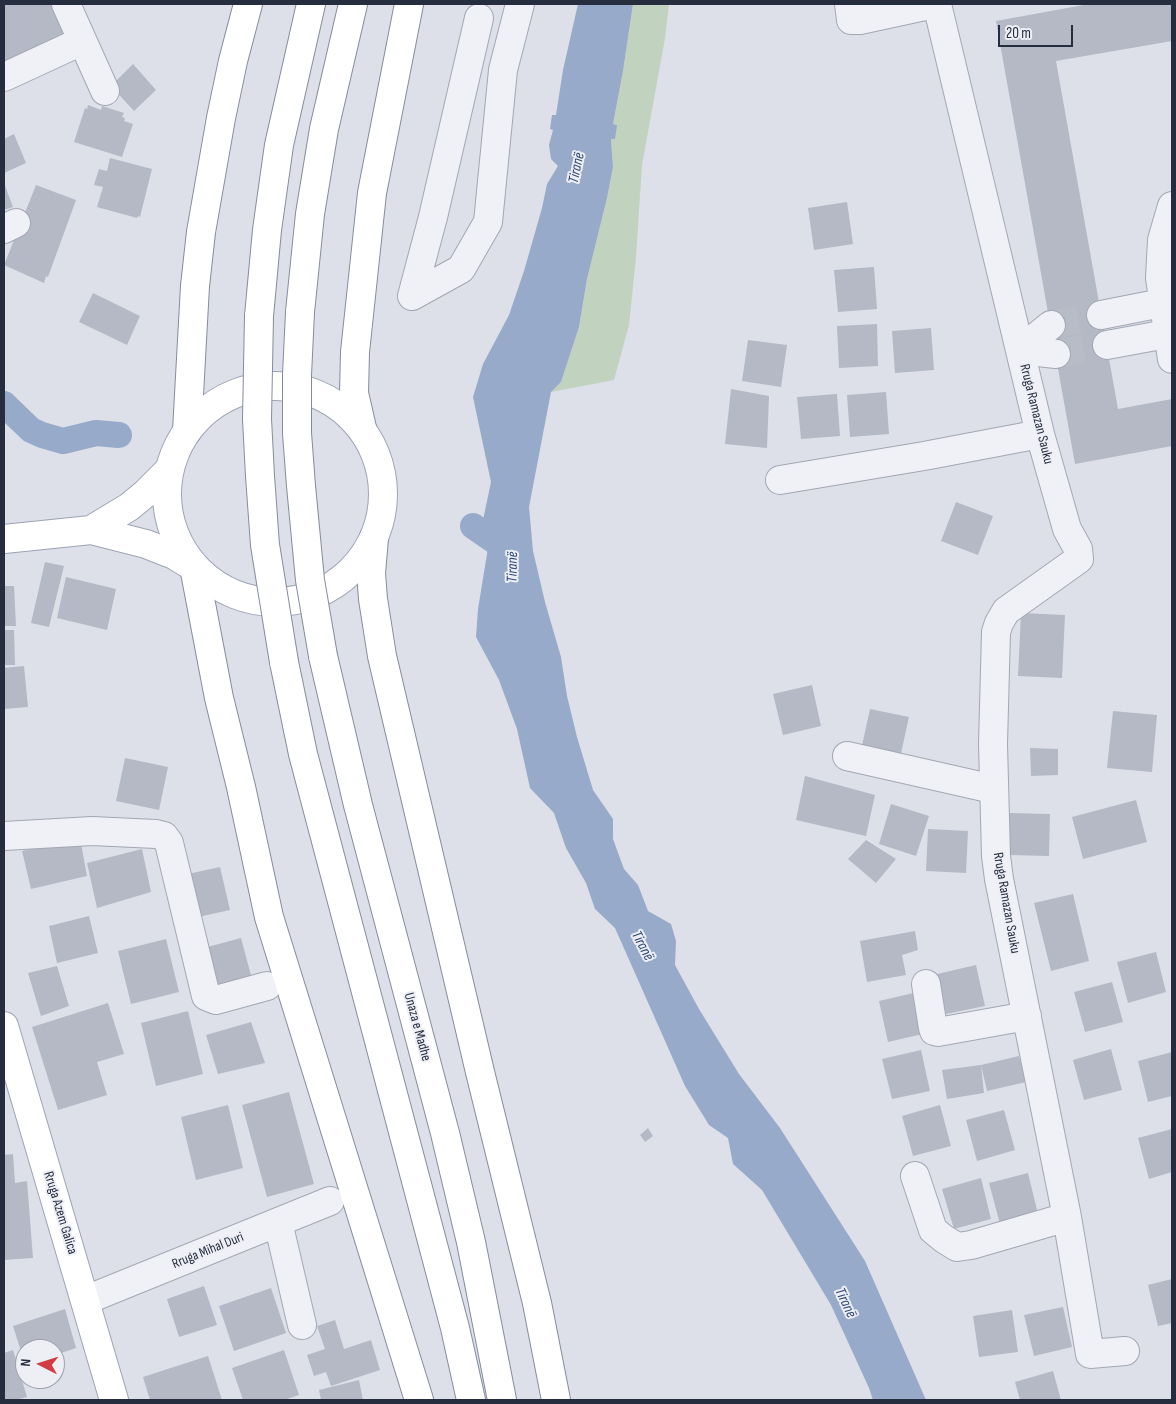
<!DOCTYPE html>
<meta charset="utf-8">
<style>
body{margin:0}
#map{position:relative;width:1176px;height:1404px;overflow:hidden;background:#dde0e8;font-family:"Sofia Sans Condensed",sans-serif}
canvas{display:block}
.frame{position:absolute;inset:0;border:5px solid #262d3f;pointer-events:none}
.north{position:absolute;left:15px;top:1339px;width:50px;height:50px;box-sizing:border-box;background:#edeff5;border:1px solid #9da1ac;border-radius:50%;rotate:275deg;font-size:14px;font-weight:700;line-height:20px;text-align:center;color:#262d3f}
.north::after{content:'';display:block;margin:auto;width:18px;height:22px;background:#d23d44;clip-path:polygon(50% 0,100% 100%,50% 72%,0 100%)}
.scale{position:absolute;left:998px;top:25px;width:75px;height:22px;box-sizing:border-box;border:2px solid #262d3f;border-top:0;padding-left:6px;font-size:15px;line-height:18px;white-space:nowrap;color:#262d3f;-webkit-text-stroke:4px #edeff5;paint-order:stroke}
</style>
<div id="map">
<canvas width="1176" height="1404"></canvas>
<div class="frame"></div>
<div class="north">N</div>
<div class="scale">20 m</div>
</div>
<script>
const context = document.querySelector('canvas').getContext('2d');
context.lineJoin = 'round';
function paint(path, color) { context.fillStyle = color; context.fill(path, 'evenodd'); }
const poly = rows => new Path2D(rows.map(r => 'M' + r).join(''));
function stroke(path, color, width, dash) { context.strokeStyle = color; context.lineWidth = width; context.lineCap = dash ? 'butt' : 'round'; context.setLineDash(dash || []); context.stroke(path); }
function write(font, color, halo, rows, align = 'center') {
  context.font = font + ' "Sofia Sans Condensed",sans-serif'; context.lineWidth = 4; context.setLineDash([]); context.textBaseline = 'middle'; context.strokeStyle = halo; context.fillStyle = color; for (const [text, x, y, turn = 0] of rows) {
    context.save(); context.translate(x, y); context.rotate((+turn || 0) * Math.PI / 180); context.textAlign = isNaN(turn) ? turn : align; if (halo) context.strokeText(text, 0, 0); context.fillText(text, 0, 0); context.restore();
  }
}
paint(poly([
 [633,4,669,4,665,38,642,165,636,257,629,325,614,380,551,392,561,382,579,327,587,279,607,198,613,167,611,138,617,125,613,124,623,71]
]), '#c1d2be');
paint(poly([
 [578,4,633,4,623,71,613,124,617,125,615,139,611,139,613,167,607,198,587,279,579,327,561,382,551,392,529,507,533,551,545,602,561,657,567,696,577,737,593,790,613,819,613,839,624,869,638,885,648,911,671,924,676,941,675,965,699,1009,739,1074,780,1128,865,1261,926,1400,873,1400,869,1388,831,1305,762,1190,733,1164,728,1138,709,1125,685,1086,615,928,595,909,586,883,566,848,554,813,530,788,517,729,499,680,476,637,478,609,488,548,483,520,491,482,473,397,483,364,509,315,524,271,542,208,547,184,558,166,551,159,549,145,553,130,550,129,552,115,556,115,563,70]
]), '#97aac9');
stroke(poly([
 [4,404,31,430,42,435,63,441,96,433,119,435],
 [473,526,512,553]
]), '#97aac9', 26);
paint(poly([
 [4,4,55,4,67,33,4,61],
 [1089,4,1172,4,1172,41,1056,61,1118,409,1172,399,1172,446,1075,464,996,21],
 [133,64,156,90,134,111,111,86],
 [88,105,101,110,102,106,124,113,122,117,125,118,124,121,133,124,122,157,74,142,85,108,87,109],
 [14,134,26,163,4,173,4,139],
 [110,158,152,169,140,217,138,216,137,218,97,207,103,187,94,185,99,169,107,171],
 [4,183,13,207,4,210],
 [36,185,76,200,48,277,46,276,44,283,4,265],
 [847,202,853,244,814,250,808,208],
 [874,267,877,309,838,312,834,270],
 [93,293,140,316,127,345,79,322],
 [877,324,878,366,839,368,837,326],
 [931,328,934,370,895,373,892,331],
 [748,340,787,345,781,387,742,381],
 [731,389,769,396,767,448,725,444],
 [886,392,889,434,850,437,847,395],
 [837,394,840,436,801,439,797,397],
 [956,502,993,516,978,555,941,541],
 [45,562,64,566,49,627,31,623],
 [66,577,116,589,107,630,57,618],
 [4,586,14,586,16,626,4,626],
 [1021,613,1065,615,1062,678,1018,676],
 [4,630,14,630,15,665,4,665],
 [24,666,28,707,4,709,4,668],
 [812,685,821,726,783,735,773,694],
 [870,709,909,717,900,758,861,750],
 [1113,711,1157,715,1152,772,1107,768],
 [1030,748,1058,749,1058,775,1031,776],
 [125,758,168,767,159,810,116,801],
 [805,776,875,795,866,836,796,820],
 [1136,800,1147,842,1083,859,1072,817],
 [891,804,929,816,916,856,879,844],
 [1010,813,1050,814,1049,856,1009,855],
 [928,829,968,831,966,873,926,871],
 [80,838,87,876,31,889,22,851],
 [866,840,896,859,876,883,848,859],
 [142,849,151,892,97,908,87,863],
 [220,867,230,910,198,917,188,874],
 [1073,894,1089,961,1051,971,1034,903],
 [89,916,98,953,57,963,49,926],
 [915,931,918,950,902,955,906,975,867,982,860,941],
 [241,938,252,979,211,990,200,949],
 [166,939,179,992,131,1004,118,951],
 [1156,952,1166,992,1128,1003,1117,962],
 [976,965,985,1006,946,1014,937,974],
 [57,966,69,1006,41,1016,28,973],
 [1112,982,1123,1022,1085,1032,1074,992],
 [918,992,927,1033,888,1042,879,1001],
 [108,1003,124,1054,97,1062,107,1095,58,1110,32,1027],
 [188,1011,203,1074,156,1086,141,1023],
 [251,1022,265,1063,218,1074,206,1035],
 [1111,1049,1122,1090,1084,1100,1073,1060],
 [921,1050,930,1091,892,1099,882,1059],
 [1172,1052,1172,1096,1148,1102,1138,1061],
 [1019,1056,1026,1082,987,1091,981,1065,984,1093,947,1099,942,1070,981,1065],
 [289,1092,314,1184,267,1197,242,1105],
 [228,1105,243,1168,196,1180,181,1117],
 [940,1105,951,1146,913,1156,902,1116],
 [1004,1110,1015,1150,977,1161,966,1120],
 [648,1128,653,1136,645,1142,640,1135],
 [1172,1129,1172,1172,1149,1179,1138,1138],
 [13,1154,15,1183,27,1181,33,1258,4,1260,4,1155],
 [1028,1173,1038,1214,1000,1224,989,1183],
 [981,1178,991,1219,954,1229,942,1189],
 [1172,1279,1172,1323,1158,1326,1148,1285],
 [204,1286,217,1325,179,1337,167,1299],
 [271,1288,286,1333,234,1351,219,1306],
 [1063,1307,1072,1347,1034,1356,1024,1315],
 [65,1309,76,1348,55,1355,55,1349,25,1349,25,1364,13,1326],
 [1012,1310,1018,1352,979,1357,973,1316],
 [335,1320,344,1349,371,1340,380,1370,331,1386,326,1372,314,1376,307,1355,325,1349,317,1326],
 [13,1350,27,1397,16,1400,4,1400,4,1353],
 [284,1350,299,1395,284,1400,243,1400,232,1368],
 [208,1356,222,1400,150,1400,143,1377],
 [1053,1371,1061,1400,1020,1400,1015,1382],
 [359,1380,363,1400,321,1400,319,1390]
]), '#b4b9c5');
stroke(poly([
 [1051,325,1101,315],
 [1056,354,1107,345]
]), '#b8bcc6', 28, [28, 14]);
const minor = poly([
 [66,4,105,91],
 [849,4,851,20,860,20,934,4],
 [937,4,1040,434,1067,529,1078,549,1079,559,1006,611,999,623,996,632,993,744,996,856,999,879,1067,1217,1090,1354,1125,1351],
 [4,77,82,41],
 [1172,206,1162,240,1160,278,1172,359],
 [4,229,16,223],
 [412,296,461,269,488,222,503,70,520,4],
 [412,296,433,217,479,18],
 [1101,315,1172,301],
 [1051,325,1020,350,1056,354],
 [1107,345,1172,333],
 [780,480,924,456,1040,434],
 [847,756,993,789],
 [4,836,92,831,156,834,164,836,169,843,206,996,216,1000,267,986],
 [926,984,933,1028,934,1031,938,1032,1027,1016],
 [915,1176,933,1230,944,1239,957,1247,971,1245,1067,1217],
 [278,1222,302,1325],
 [86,1300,330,1201]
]);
const major = poly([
 '167 494a108 108 0 1 1 216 0a108 108 0 1 1-216 0Z',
 [91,530,129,507,146,493,169,470],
 [4,539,91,530,146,544,174,555,192,566],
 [4,1026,114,1400]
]);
const highway = poly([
 [300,312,310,214,324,129,353,4],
 [259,316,267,230,279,145,311,4],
 [362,428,354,393,355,352,372,193,409,4],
 [187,431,195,286,201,232,221,118,233,61,248,4],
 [374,538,371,573,373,599,382,656,480,1072,537,1303,556,1400],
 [194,567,219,698,241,787,269,917,419,1400],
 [323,656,358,805,445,1133,471,1242,502,1400],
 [284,662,303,754,455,1328,471,1400]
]);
stroke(minor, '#a2a7b2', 30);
stroke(major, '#9ca3b4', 30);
stroke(highway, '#848c9f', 30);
stroke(minor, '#f0f1f6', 28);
stroke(major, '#fff', 28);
stroke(highway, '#fff', 28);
const highwayBridge = poly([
 [300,312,297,375,297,433,301,486,310,580,323,656],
 [259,316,257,419,260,476,265,545,284,662]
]);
stroke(highwayBridge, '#848c9f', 30, []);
stroke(highwayBridge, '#fff', 28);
write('14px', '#262d3f', '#edeff5', [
 ["Rruga Ramazan Sauku",1036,414,76],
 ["Rruga Ramazan Sauku",1006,903,80],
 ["Unaza e Madhe",417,1027,75],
 ["Rruga Azem Galica",60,1213,73],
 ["Rruga Mihal Duri",208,1251,-22]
]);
write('italic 15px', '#2f4774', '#edeff5', [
 ["Tiranë",577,168,-78],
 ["Tiranë",513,567,-89],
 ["Tiranë",642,946,62],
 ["Tiranë",845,1303,65]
]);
</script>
